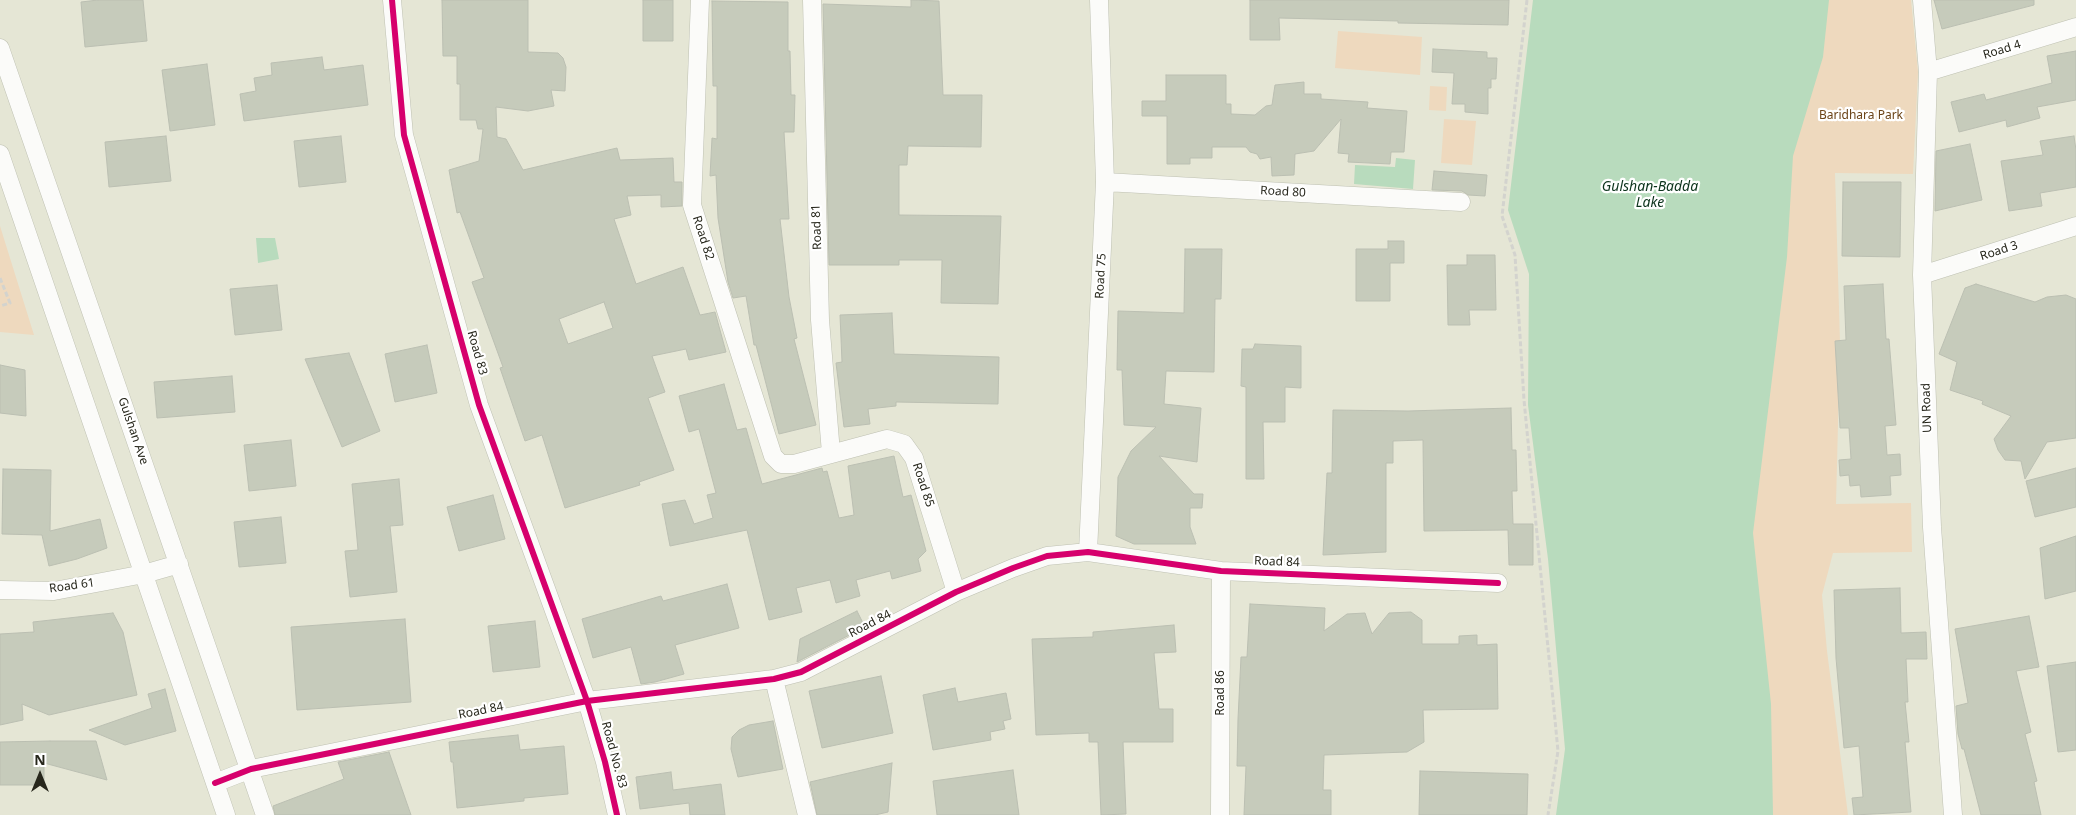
<!DOCTYPE html>
<style>
body{margin:0}
#map{position:relative;width:2076px;height:815px;overflow:hidden;background:#e5e6d5;font-family:"Noto Sans",sans-serif}
canvas{display:block}
.north{position:absolute;left:15px;top:750px;width:50px;height:50px;-webkit-text-stroke:4px #fff;paint-order:stroke;rotate:0deg;font-size:14px;font-weight:700;line-height:20px;text-align:center;color:#27271c}
.north::after{content:'';display:block;margin:auto;width:18px;height:22px;background:#27271c;clip-path:polygon(50% 0,100% 100%,50% 72%,0 100%)}
</style>
<div id="map">
<canvas width="2076" height="815"></canvas>
<div class="north">N</div>
</div>
<script>
const context = document.querySelector('canvas').getContext('2d');
context.lineJoin = 'round';
function paint(path, color) { context.fillStyle = color; context.fill(path, 'evenodd'); }
const poly = rows => new Path2D(rows.map(r => 'M' + r).join(''));
function stroke(path, color, width, dash) { context.strokeStyle = color; context.lineWidth = width; context.lineCap = dash ? 'butt' : 'round'; context.setLineDash(dash || []); context.stroke(path); }
function write(font, color, halo, rows, align = 'center') {
  context.font = font + ' "Noto Sans",sans-serif'; context.lineWidth = 4.5; context.setLineDash([]); context.textBaseline = 'middle'; context.strokeStyle = halo; context.fillStyle = color; for (const [text, x, y, turn = 0] of rows) {
    context.save(); context.translate(x, y); context.rotate((+turn || 0) * Math.PI / 180); context.textAlign = isNaN(turn) ? turn : align; if (halo) context.strokeText(text, 0, 0); context.fillText(text, 0, 0); context.restore();
  }
}
paint(poly([
 [1821,0,1911,0,1918,72,1913,174,1835,173,1840,343,1836,504,1911,503,1912,552,1833,553,1822,595,1827,651,1848,815,1770,815,1750,539,1767,419,1767,399,1790,162],
 [1338,31,1422,37,1420,75,1335,68],
 [1430,86,1447,87,1446,111,1429,110],
 [1444,119,1476,121,1472,165,1441,163],
 [0,226,34,335,0,332]
]), '#eed9be');
paint(poly([
 [1533,0,1829,0,1823,57,1793,156,1787,257,1753,533,1771,704,1773,815,1556,815,1565,749,1548,559,1528,405,1529,274,1508,210],
 [1396,158,1415,160,1413,189,1354,184,1355,165,1395,167],
 [256,238,275,238,279,259,258,263]
]), '#b8dbbd');
const building = poly([
 [98,0,143,0,147,41,85,47,81,2,98,0],
 [442,0,528,0,528,52,558,53,563,58,566,67,565,91,551,90,554,106,528,111,496,107,497,137,506,139,523,170,617,148,620,160,673,158,674,182,682,182,682,206,661,207,661,195,627,196,631,215,614,219,636,284,683,267,700,315,715,312,726,352,689,360,686,349,652,356,665,392,648,398,674,470,639,482,640,485,565,508,542,435,525,441,500,368,503,367,472,282,484,278,460,212,457,213,449,170,479,161,483,129,478,129,476,120,460,120,460,84,457,84,457,56,443,56,442,0],
 [604,302,613,328,568,344,559,319,604,302],
 [643,0,673,0,673,41,643,41,643,0],
 [911,0,939,1,943,95,982,95,981,147,908,146,907,165,899,165,899,215,1001,216,998,304,941,303,942,260,899,260,899,265,829,265,823,4,911,7,911,0],
 [1250,0,1509,0,1508,25,1398,23,1398,21,1279,18,1280,40,1250,40,1250,0],
 [1934,0,2034,0,2034,5,1942,29,1934,0],
 [712,1,788,2,788,51,790,51,791,95,795,95,794,132,784,132,789,219,780,219,789,297,797,338,794,339,816,425,779,434,756,345,754,345,746,296,733,298,728,282,718,218,716,175,710,176,712,138,717,139,717,86,713,86,712,1],
 [1433,49,1487,52,1487,58,1497,58,1496,79,1491,79,1491,88,1488,88,1488,114,1465,112,1465,104,1452,104,1454,73,1432,72,1433,49],
 [2076,51,2076,100,2037,107,2040,118,2007,127,2006,120,1959,132,1951,102,1984,94,1986,100,2052,83,2047,56,2076,51],
 [322,57,324,70,363,65,368,105,244,121,240,94,256,91,254,78,272,75,271,63,322,57],
 [207,64,215,125,170,131,162,70,207,64],
 [1166,75,1226,75,1226,104,1231,104,1231,114,1255,115,1266,106,1272,105,1275,85,1304,82,1304,94,1321,94,1321,99,1368,102,1367,108,1407,111,1404,152,1391,152,1390,164,1348,162,1349,154,1338,153,1341,119,1314,151,1295,154,1294,175,1272,176,1271,157,1260,159,1257,154,1250,152,1246,147,1212,147,1212,158,1190,158,1190,164,1167,164,1167,116,1142,116,1142,101,1166,101,1166,75],
 [166,136,171,181,109,187,105,142,166,136],
 [341,136,346,182,299,187,294,141,341,136],
 [2074,136,2076,150,2076,187,2040,193,2042,206,2009,211,2001,161,2043,155,2040,141,2074,136],
 [1970,144,1982,200,1935,211,1936,151,1970,144],
 [1434,171,1487,175,1485,196,1468,195,1462,191,1432,190,1434,171],
 [1843,182,1901,182,1900,257,1842,256,1843,182],
 [1388,241,1404,241,1404,263,1390,263,1390,301,1356,301,1356,249,1388,249,1388,241],
 [1185,249,1222,249,1221,299,1215,299,1214,372,1166,371,1164,404,1201,408,1197,462,1159,456,1194,494,1203,494,1202,508,1190,508,1190,527,1196,544,1134,544,1116,536,1118,477,1131,451,1156,427,1124,425,1122,370,1117,370,1118,311,1184,313,1185,249],
 [1467,255,1495,255,1496,310,1469,310,1470,325,1448,325,1447,265,1467,265,1467,255],
 [1883,284,1886,339,1889,339,1896,425,1885,426,1887,455,1900,454,1901,475,1890,476,1891,495,1861,497,1860,485,1850,486,1849,475,1840,476,1839,460,1851,459,1849,428,1840,428,1835,341,1846,340,1844,286,1883,284],
 [1976,284,2035,302,2047,297,2066,295,2076,299,2076,438,2047,442,2025,479,2021,461,2005,460,1998,450,1994,439,2011,416,1982,404,1983,401,1950,390,1957,362,1939,354,1965,288,1976,284],
 [277,285,282,330,235,335,230,289,277,285],
 [892,313,894,354,999,357,998,404,896,402,896,406,868,409,870,424,844,427,836,363,842,362,840,315,892,313],
 [1255,344,1301,346,1301,388,1285,387,1285,422,1263,422,1264,479,1246,479,1246,387,1241,386,1242,349,1253,349,1255,344],
 [427,345,437,393,395,402,385,354,427,345],
 [349,353,380,431,342,447,305,359,349,353],
 [0,365,25,370,26,416,0,413,0,365],
 [232,376,235,412,157,418,154,382,232,376],
 [724,384,737,430,746,428,762,484,822,468,823,472,827,471,839,518,854,515,848,466,894,456,903,497,911,495,926,551,918,559,921,571,892,579,890,571,856,580,860,596,836,603,830,580,796,588,802,612,769,620,747,530,670,546,662,504,685,500,694,524,713,518,707,495,716,493,699,429,689,432,679,396,724,384],
 [1511,408,1512,450,1516,450,1517,491,1512,491,1513,524,1533,524,1533,565,1509,565,1508,530,1424,531,1423,440,1393,441,1393,463,1386,463,1386,552,1323,555,1327,473,1332,473,1333,410,1408,411,1511,408],
 [291,440,296,486,249,491,244,445,291,440],
 [2076,468,2076,507,2035,517,2026,481,2076,468],
 [3,469,51,470,50,531,100,519,107,548,77,559,49,566,42,535,2,534,3,469],
 [399,479,403,525,390,526,397,592,350,597,345,551,358,550,352,484,399,479],
 [493,495,505,539,459,551,447,507,493,495],
 [281,517,286,563,239,567,234,522,281,517],
 [2076,536,2076,591,2045,599,2040,548,2076,536],
 [727,584,739,628,675,645,684,674,655,682,641,684,631,647,593,658,582,619,661,596,663,601,727,584],
 [1900,588,1901,633,1926,632,1927,659,1906,659,1908,702,1905,702,1909,742,1905,742,1911,812,1854,815,1852,798,1863,797,1859,746,1844,748,1836,658,1834,590,1900,588],
 [1250,604,1325,608,1324,631,1347,614,1365,613,1372,634,1389,613,1411,612,1422,620,1422,644,1459,644,1459,636,1477,635,1477,645,1497,644,1498,709,1423,710,1424,742,1407,752,1324,755,1323,790,1331,790,1331,815,1244,815,1246,766,1237,766,1238,719,1241,657,1247,657,1250,604],
 [857,611,865,627,797,662,800,639,857,611],
 [113,613,123,632,137,695,49,715,22,704,23,720,0,725,0,634,34,632,33,622,113,613],
 [2029,616,2039,667,2016,671,2031,732,2025,734,2037,781,2034,782,2041,815,1981,815,1964,749,1962,749,1958,734,1956,706,1968,703,1955,629,2029,616],
 [405,619,411,702,297,710,291,627,405,619],
 [535,621,540,667,493,672,488,626,535,621],
 [1174,625,1176,652,1154,653,1159,709,1173,709,1173,742,1123,742,1126,814,1101,815,1098,742,1089,742,1089,733,1036,735,1032,639,1093,637,1093,632,1174,625],
 [2076,662,2076,750,2058,752,2047,666,2076,662],
 [881,676,893,733,822,748,809,691,881,676],
 [955,688,958,702,1006,693,1011,719,1003,721,1005,729,990,732,991,740,933,750,923,695,955,688],
 [165,689,176,731,125,745,89,730,152,708,148,694,165,689],
 [773,721,783,769,738,777,731,749,732,737,739,730,749,725,773,721],
 [518,735,520,750,564,746,568,794,524,798,524,801,457,808,453,762,451,762,449,742,518,735],
 [50,741,96,741,107,780,44,763,44,785,0,785,0,742,50,741],
 [389,752,411,815,275,815,273,806,344,779,338,762,389,752],
 [892,763,888,812,875,815,817,815,810,782,892,763],
 [1013,770,1019,815,937,815,933,781,1013,770],
 [1420,771,1528,774,1527,815,1419,815,1420,771],
 [671,772,673,790,721,784,725,815,690,815,689,803,640,809,636,777,671,772]
]);
paint(building, '#c6cbbb');
stroke(building, '#bbbfb2', 1);
const minor = poly([
 [392,0,404,135,479,405,587,701,605,762,617,815],
 [700,0,692,205,773,456,781,464,794,464,887,439,904,444,914,458,956,592],
 [812,0,820,320,831,453],
 [1922,0,1928,72,1922,275,1932,527,1953,815],
 [0,48,265,815],
 [1928,72,2076,27],
 [0,154,226,815],
 [1105,182,1461,202],
 [1922,275,2076,226],
 [1088,552,1105,182,1099,0],
 [0,590,54,591,144,574,179,564],
 [774,679,807,815],
 [215,783,251,769,587,701,774,679,801,672,956,592,1013,568,1047,556,1088,552,1221,571,1498,583],
 [1220,815,1221,571]
]);
stroke(minor, '#bec0b2', 19);
stroke(poly([
 [1527,0,1502,216,1515,255,1524,400,1558,751,1548,815],
 [0,278,10,303,0,306]
]), '#d3d3ce', 3, [5, 2.5]);
stroke(minor, '#fbfbf9', 18);
stroke(poly([
 [392,0,404,135,479,405,587,701,605,762,617,815],
 [215,783,251,769,587,701,774,679,801,672,956,592,1013,568,1047,556,1088,552,1221,571,1498,583]
]), '#d6006c', 6);
write('12px', '#27271c', '#fff', [
 ["Road 4",2002,50,-17],
 ["Road 80",1283,192,3],
 ["Road 81",817,227,-92],
 ["Road 82",703,238,72],
 ["Road 3",1999,251,-18],
 ["Road 75",1101,276,-87],
 ["Road 83",477,353,74],
 ["UN Road",1927,408,-92],
 ["Gulshan Ave",133,431,71],
 ["Road 85",923,485,72],
 ["Road 84",1277,562,2],
 ["Road 61",72,586,-8],
 ["Road 84",870,624,-27],
 ["Road 86",1221,693,-90],
 ["Road 84",481,711,-11],
 ["Road No. 83",614,755,75]
]);
write('12px', '#6b4317', '#fff', [
 ["Baridhara Park",1861,116]
]);
write('italic 14px', '#0c331c', '#fff', [
 ["Gulshan-Badda",1650,187],
 ["Lake",1650,203]
]);
</script>
